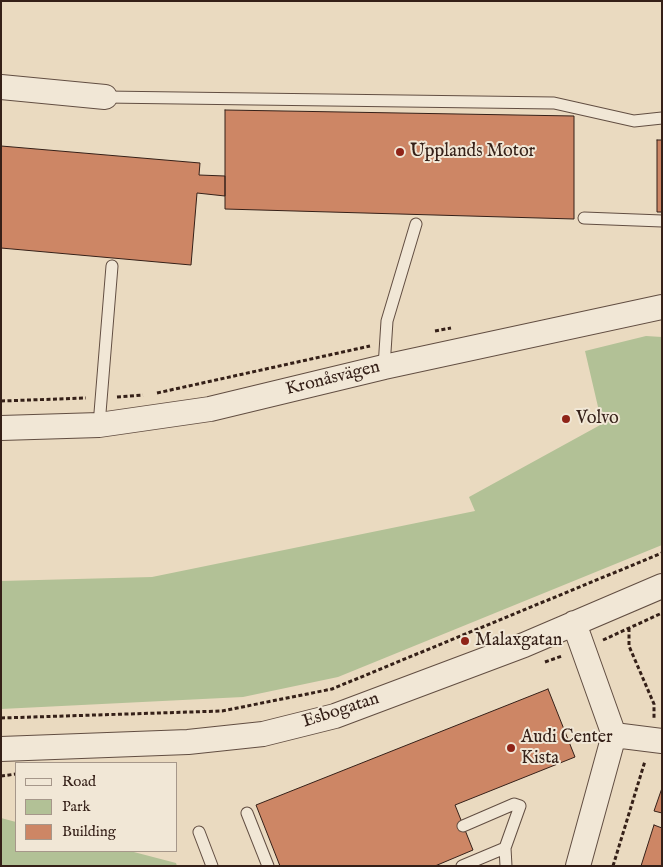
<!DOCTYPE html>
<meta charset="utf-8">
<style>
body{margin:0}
#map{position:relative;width:663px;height:867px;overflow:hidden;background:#eadac0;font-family:"IM FELL English",serif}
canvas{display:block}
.frame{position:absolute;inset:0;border:2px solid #352018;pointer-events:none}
.legend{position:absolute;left:15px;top:762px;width:162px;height:90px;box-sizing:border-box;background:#f1e7d6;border:1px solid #a6978a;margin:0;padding:6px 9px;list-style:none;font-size:15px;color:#352018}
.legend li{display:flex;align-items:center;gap:10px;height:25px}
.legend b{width:25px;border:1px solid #a6978a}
</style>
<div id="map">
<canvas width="663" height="867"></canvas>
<div class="frame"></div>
<ul class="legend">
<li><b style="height:6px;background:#f1e7d6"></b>Road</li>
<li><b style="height:14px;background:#b2c196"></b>Park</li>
<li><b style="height:14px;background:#cd8665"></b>Building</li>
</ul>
</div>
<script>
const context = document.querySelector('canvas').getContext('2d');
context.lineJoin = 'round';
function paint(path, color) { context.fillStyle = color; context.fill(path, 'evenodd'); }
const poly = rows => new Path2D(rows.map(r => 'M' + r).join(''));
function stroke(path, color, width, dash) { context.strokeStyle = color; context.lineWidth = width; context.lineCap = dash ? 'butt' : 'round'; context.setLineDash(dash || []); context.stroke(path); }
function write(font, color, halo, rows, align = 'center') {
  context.font = font + ' "IM FELL English",serif'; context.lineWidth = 4; context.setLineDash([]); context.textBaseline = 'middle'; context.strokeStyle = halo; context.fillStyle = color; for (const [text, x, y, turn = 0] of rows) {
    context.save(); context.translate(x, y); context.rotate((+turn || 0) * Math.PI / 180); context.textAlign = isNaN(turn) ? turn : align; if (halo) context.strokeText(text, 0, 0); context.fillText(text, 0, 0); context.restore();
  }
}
paint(poly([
 [646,336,662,337,662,545,338,677,243,697,1,709,1,581,152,577,475,511,469,497,602,424,585,351],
 [1,818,16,822,16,851,130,851,176,863,177,866,1,866]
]), '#b2c196');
const building = poly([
 [225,110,574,116,574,219,225,209,225,110],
 [657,140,662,140,662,212,657,212,657,140],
 [1,146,200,163,199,175,225,176,225,196,197,193,191,265,1,248,1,146],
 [548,689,575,757,455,805,473,850,435,866,280,866,256,805,548,689],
 [662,788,662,813,654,811,662,788],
 [654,825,662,828,662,866,641,866,654,825]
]);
paint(building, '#cd8665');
stroke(building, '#352018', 1);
const lane = poly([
 [105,97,554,103,634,121,662,118],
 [584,218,662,221],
 [384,367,387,321,416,224],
 [99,425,112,266],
 [247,813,268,866],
 [463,826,514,804,520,806,505,848],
 [199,832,212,866],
 [462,866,505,848,506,866]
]);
const street = poly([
 [1,87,105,97],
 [1,428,99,425,210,409,384,367,662,307],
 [574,623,614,735,578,866],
 [614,735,662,741],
 [1,749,188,742,263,734,335,716,524,645,662,586]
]);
stroke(lane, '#624e42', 13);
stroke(street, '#624e42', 26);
stroke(poly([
 [435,331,451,328],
 [157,393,370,346],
 [117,397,143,395],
 [1,401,86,398],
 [629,628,629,646,654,704,654,719],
 [603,640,662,613],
 [545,662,562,656],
 [1,718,222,711,332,689,662,553],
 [1,776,16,774],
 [613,866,645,761]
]), '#352018', 3, [4, 2.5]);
stroke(lane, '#f1e7d6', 11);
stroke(street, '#f1e7d6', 24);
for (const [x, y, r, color] of [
 [400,152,5,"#8f2418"],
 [566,419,5,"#8f2418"],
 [465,641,5,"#8f2418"],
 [511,748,5,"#8f2418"]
]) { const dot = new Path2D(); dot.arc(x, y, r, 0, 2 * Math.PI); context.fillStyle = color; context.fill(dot); stroke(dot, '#f1e7d6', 2); }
write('18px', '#352018', '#f1e7d6', [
 ["Upplands Motor",410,152],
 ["Volvo",576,419],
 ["Malaxgatan",475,641],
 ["Audi Center",521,738],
 ["Kista",521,759]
], 'left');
write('18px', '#352018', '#f1e7d6', [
 ["Kronåsvägen",333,379,-14],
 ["Esbogatan",341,711,-18]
]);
</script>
